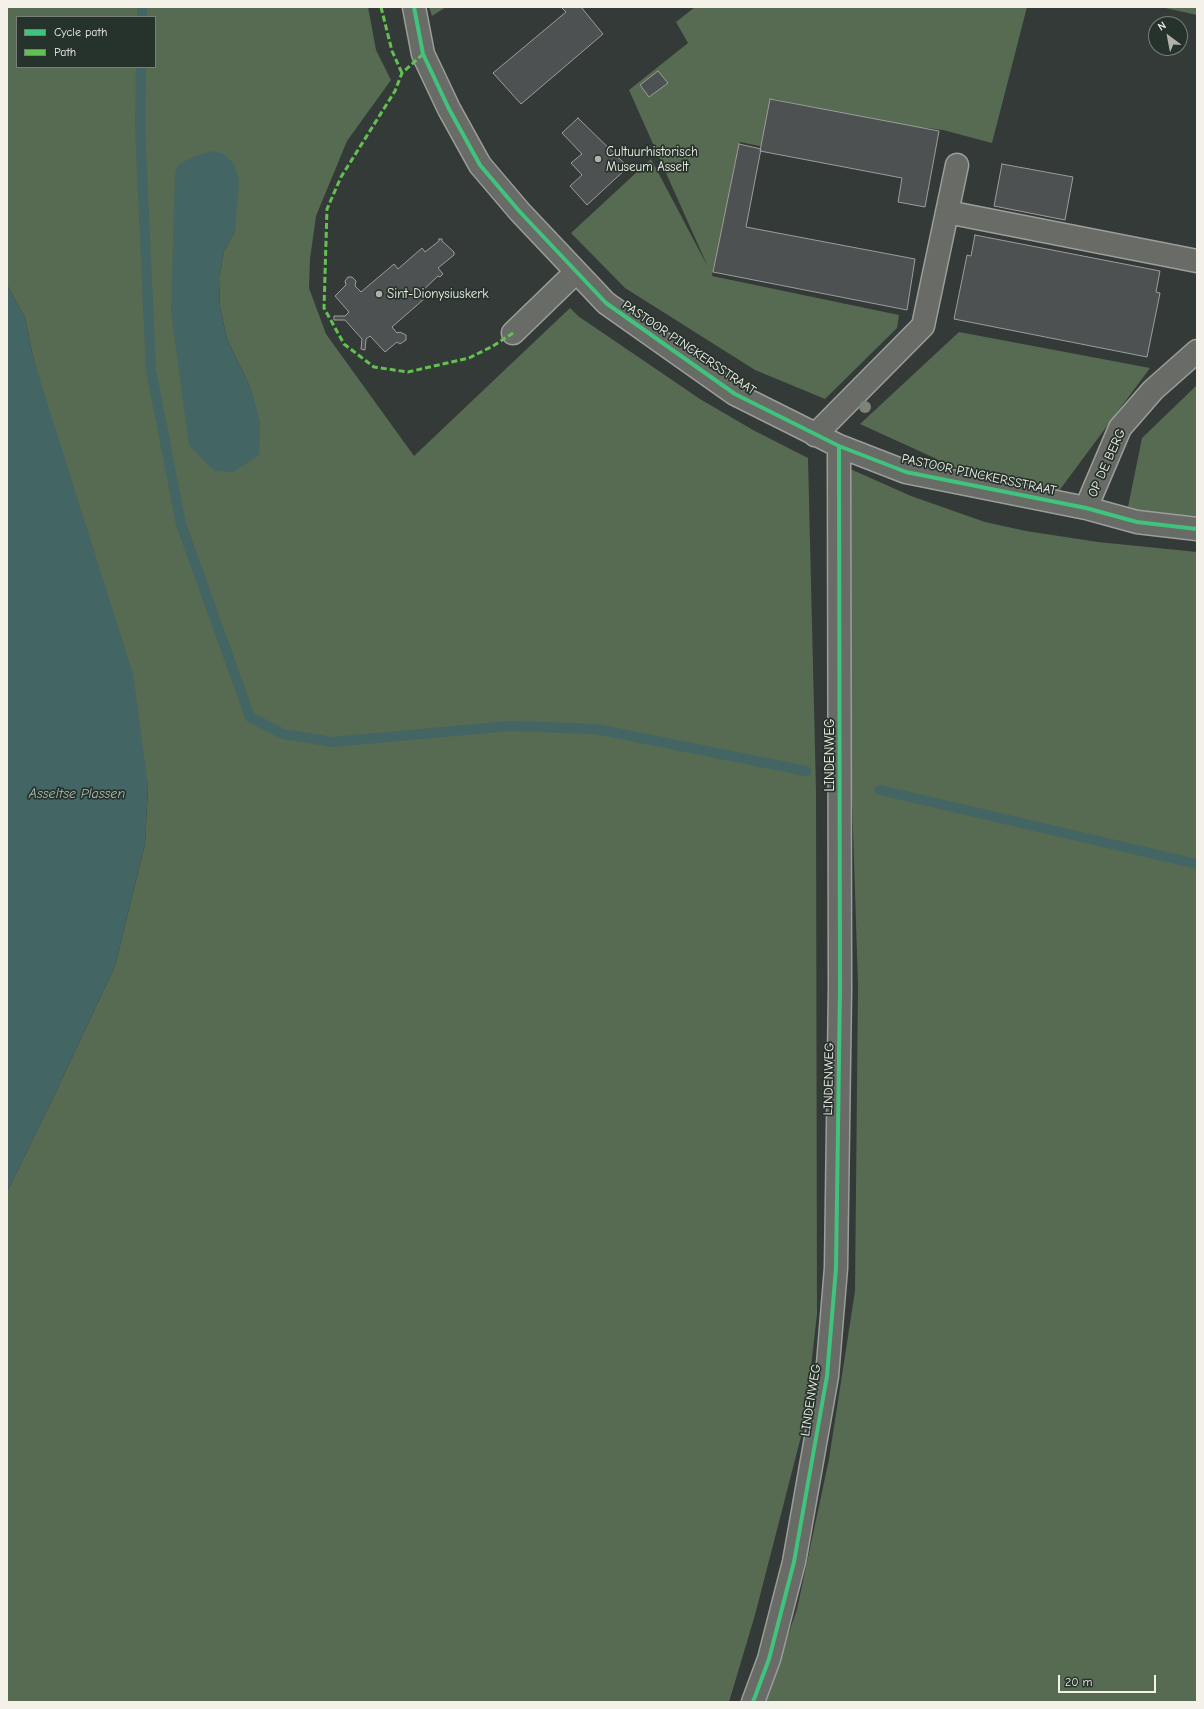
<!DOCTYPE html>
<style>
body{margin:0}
#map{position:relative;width:1204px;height:1709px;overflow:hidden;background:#343a38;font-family:"Comic Neue",sans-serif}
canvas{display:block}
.frame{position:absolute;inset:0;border:8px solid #f4f1e8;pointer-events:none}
.legend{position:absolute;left:16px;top:16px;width:140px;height:52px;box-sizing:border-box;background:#26332d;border:1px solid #787f78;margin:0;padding:5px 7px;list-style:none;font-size:12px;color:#f4f1e8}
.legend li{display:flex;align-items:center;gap:8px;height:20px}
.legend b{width:20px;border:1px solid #787f78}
.north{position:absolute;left:1148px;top:16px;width:40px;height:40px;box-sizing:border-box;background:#26332d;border:1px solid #787f78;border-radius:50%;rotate:328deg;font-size:11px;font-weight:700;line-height:16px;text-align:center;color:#f4f1e8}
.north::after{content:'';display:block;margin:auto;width:14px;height:18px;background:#b1b1aa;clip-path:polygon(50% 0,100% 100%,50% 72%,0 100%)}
.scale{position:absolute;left:1058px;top:1675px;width:98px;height:18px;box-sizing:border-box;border:2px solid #f4f1e8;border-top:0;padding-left:5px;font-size:12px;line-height:14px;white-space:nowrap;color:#f4f1e8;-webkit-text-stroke:3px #26332d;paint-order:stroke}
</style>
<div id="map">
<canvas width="1204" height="1709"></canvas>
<div class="frame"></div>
<ul class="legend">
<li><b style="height:5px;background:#40c37c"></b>Cycle path</li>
<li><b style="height:5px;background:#63c152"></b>Path</li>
</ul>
<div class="north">N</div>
<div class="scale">20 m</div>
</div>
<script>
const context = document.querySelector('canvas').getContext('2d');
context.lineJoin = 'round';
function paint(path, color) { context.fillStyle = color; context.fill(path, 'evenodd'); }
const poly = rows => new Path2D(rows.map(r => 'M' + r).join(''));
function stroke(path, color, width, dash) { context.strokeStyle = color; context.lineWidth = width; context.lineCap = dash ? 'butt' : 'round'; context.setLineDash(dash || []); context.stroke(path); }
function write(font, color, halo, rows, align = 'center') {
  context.font = font + ' "Comic Neue",sans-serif'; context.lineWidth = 3.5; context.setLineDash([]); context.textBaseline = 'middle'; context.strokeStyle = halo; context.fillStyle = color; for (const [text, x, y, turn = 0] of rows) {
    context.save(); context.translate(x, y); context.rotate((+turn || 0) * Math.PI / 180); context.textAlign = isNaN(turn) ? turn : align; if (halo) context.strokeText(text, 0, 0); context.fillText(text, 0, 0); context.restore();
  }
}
paint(poly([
 [7,7,368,7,376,50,391,80,347,141,316,216,310,259,309,288,326,334,414,456,570,308,578,316,700,399,753,430,808,458,816,791,817,1314,805,1421,755,1615,729,1702,7,1702,7,1192,53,1098,115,966,145,844,148,786,34,361,25,318,7,285],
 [17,17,155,17,155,67,17,67],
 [235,231,224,251,219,278,220,307,227,339,251,389,171,312],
 [429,7,446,7,432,16],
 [695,7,1027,7,992,143,943,130,893,124,774,99,764,147,740,142,712,276,899,315,897,328,825,399,755,370,625,288,571,233,651,159,708,267,629,90,688,43,676,22],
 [1161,7,1197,7,1197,15],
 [959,332,1150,368,1053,499,963,471,860,424],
 [1197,385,1197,517,1127,512,1142,438],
 [848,468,911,496,985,522,1026,531,1098,542,1197,552,1197,1702,765,1702,797,1609,829,1459,855,1291,858,985,845,581]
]), '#576a52');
paint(poly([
 [213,151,224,154,234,164,239,179,235,231,224,251,219,278,220,307,227,339,251,389,260,422,259,455,233,472,214,471,189,445,171,312,175,175,178,165,195,156],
 [7,285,25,318,34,361,133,674,148,786,145,844,115,966,53,1098,7,1192]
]), '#436563');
stroke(poly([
 [142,17,142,7],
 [141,67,140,128,151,370,181,524,250,717,283,734,332,742,510,726,596,729,806,771],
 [880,790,1197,864]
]), '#436563', 10);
const building = poly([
 [561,7,581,7,603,34,521,104,493,73,566,12,561,7],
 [658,71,668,83,649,97,640,85,658,71],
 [770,99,939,131,925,207,898,202,902,178,760,151,770,99],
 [578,118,628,167,587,205,570,186,582,175,571,163,582,154,562,133,578,118],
 [739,144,761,149,746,227,915,259,907,310,713,272,739,144],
 [1002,164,1073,177,1065,220,994,206,1002,164],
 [975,235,1160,271,1156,292,1160,293,1147,357,954,319,967,255,971,256,975,235],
 [439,239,442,239,442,241,454,252,454,255,438,268,443,274,440,277,438,276,420,293,424,299,392,327,397,333,400,332,406,335,406,340,400,344,397,342,385,352,370,336,366,339,365,350,361,349,362,339,345,320,334,320,334,316,345,316,349,312,335,296,346,285,345,281,348,277,352,277,356,281,355,286,361,292,394,264,398,269,422,248,425,252,439,241,439,239]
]);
paint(building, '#4e5151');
stroke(building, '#9b9e9b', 1);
const minor = poly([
 [414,7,423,54,449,109,480,165,520,212,606,303,735,394,839,446,906,472,1086,508,1137,522,1197,529],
 [947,212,1197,261],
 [513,333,576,272],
 [815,435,923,326,957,165],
 [1086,508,1120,428,1153,390,1197,351],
 [753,1702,769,1659,794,1562,827,1376,836,1268,840,989,839,446]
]);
stroke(minor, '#9b9e9b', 25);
stroke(minor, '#686b66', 22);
stroke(poly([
 [381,7,392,51,402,73],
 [423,54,402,73,395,91,341,177,327,209,324,308,344,344,374,367,408,372,469,358,493,346,513,333]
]), '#63c152', 3, [6, 3]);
stroke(poly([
 [414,7,423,54,449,109,480,165,520,212,606,303,735,394,839,446,906,472,1086,508,1137,522,1197,529],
 [753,1702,769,1659,794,1562,827,1376,836,1268,840,989,839,446]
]), '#40c37c', 4);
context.fillStyle = '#7c8379';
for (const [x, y] of [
 [865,407]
]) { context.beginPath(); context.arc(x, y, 6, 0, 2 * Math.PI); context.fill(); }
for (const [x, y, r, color] of [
 [598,159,4,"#b1b1aa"],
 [379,294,4,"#b1b1aa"]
]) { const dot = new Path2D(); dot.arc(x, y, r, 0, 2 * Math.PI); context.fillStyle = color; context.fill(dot); stroke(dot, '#26332d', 1.5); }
write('13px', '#f4f1e8', '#26332d', [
 ["Cultuurhistorisch",606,152],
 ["Museum Asselt",606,167],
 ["Sint-Dionysiuskerk",387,294]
], 'left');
write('13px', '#f4f1e8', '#26332d', [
 ["PASTOOR PINCKERSSTRAAT",689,348,34],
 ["OP DE BERG",1107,463,-66],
 ["PASTOOR PINCKERSSTRAAT",979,475,12],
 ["LINDENWEG",830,755,-90],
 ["LINDENWEG",829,1079,-89],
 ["LINDENWEG",811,1400,-81]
]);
write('italic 14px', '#aebbb4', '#26332d', [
 ["Asseltse Plassen",77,794]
]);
</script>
